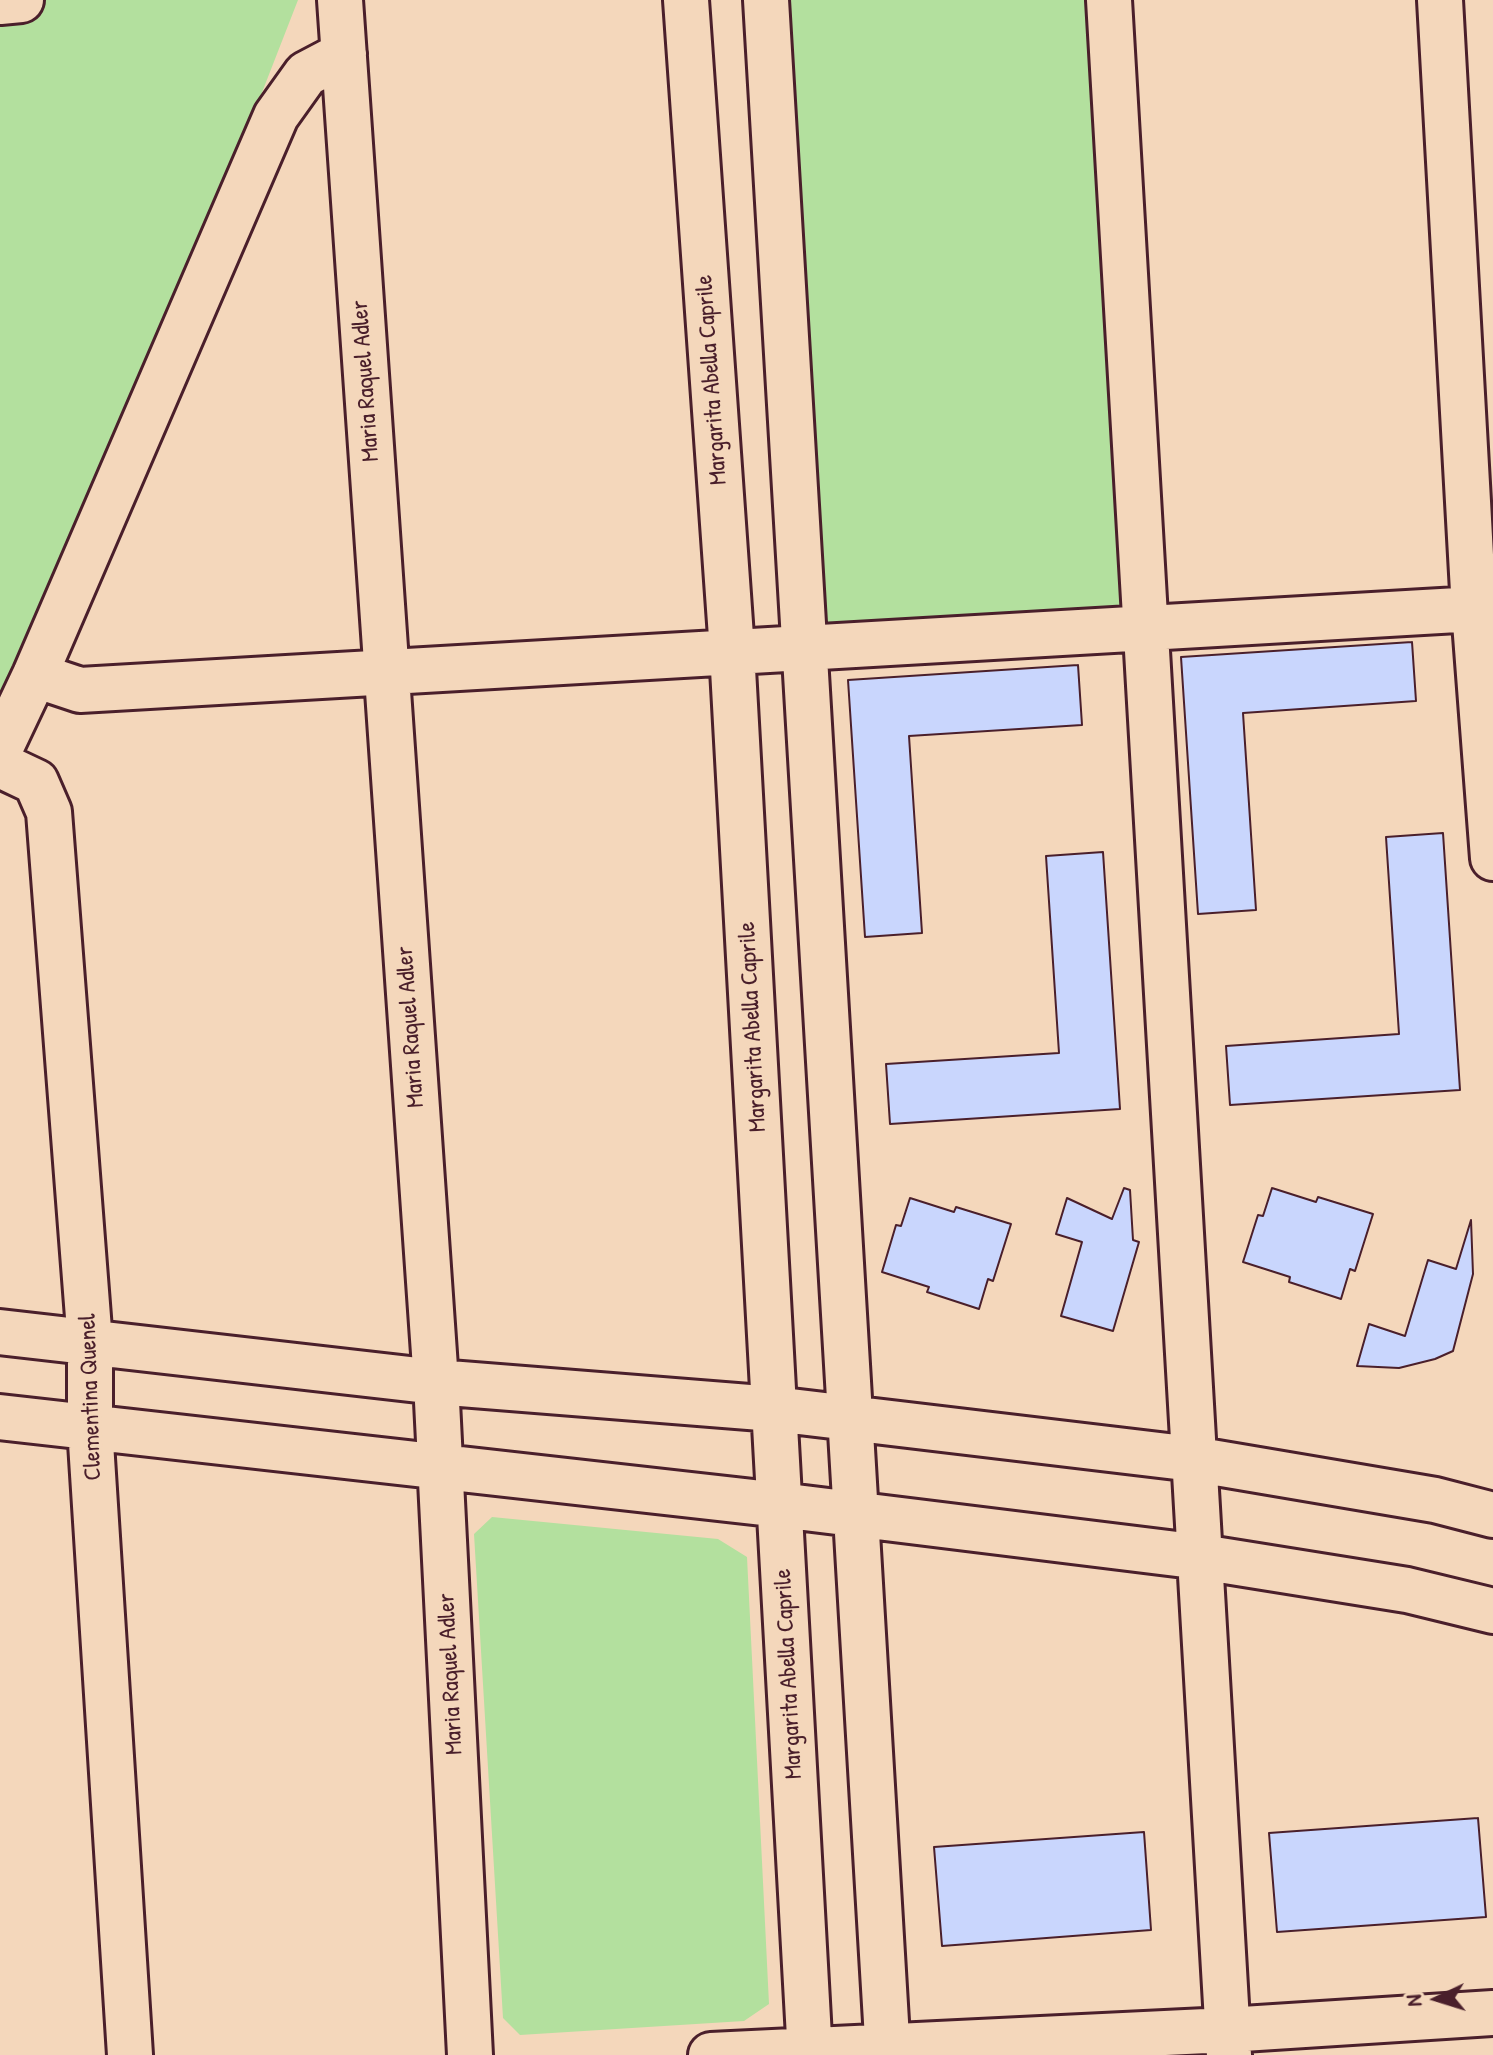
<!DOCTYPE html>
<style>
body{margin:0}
#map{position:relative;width:1493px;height:2055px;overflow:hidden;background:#f4d7bb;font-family:"Patrick Hand",sans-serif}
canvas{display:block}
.north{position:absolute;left:1397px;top:1959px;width:80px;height:80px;-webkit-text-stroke:6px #f4d7bb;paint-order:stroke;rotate:266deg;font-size:22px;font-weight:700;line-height:32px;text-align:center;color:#4a1f2b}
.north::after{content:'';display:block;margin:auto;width:28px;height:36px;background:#4a1f2b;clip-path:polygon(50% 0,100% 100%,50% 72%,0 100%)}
</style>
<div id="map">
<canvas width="1493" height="2055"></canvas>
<div class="north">N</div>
</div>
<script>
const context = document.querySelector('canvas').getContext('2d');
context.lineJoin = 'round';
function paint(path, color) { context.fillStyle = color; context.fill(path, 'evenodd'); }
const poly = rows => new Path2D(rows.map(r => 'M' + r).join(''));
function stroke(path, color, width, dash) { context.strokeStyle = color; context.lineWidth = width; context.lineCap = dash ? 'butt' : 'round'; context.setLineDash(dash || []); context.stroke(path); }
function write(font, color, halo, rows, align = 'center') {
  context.font = font + ' "Patrick Hand",sans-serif'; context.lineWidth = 7; context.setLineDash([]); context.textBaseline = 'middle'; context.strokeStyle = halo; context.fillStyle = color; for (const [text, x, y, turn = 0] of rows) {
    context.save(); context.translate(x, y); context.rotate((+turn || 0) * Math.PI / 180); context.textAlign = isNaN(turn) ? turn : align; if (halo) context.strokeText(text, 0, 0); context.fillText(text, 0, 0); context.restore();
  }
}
paint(poly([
 [0,0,298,0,35,675,0,749],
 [766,0,1109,0,1148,626,806,647],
 [492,1517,718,1539,747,1557,769,2004,744,2021,520,2035,503,2018,474,1534]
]), '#b3e09e');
const building = poly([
 [1412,642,1416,701,1243,713,1256,910,1198,914,1181,657,1412,642],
 [1078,665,1082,725,909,736,922,933,865,937,848,680,1078,665],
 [1443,833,1460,1090,1230,1105,1226,1046,1399,1034,1386,837,1443,833],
 [1103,852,1120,1109,890,1124,886,1064,1059,1053,1046,856,1103,852],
 [1124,1188,1130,1190,1133,1240,1139,1242,1113,1331,1061,1316,1082,1242,1056,1234,1067,1198,1112,1219,1124,1188],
 [1272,1188,1316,1202,1318,1197,1373,1214,1355,1271,1350,1269,1341,1299,1289,1282,1290,1277,1243,1262,1258,1215,1263,1216,1272,1188],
 [910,1198,954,1212,956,1207,1011,1224,993,1281,988,1279,979,1309,927,1292,929,1287,882,1272,896,1225,901,1226,910,1198],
 [1471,1220,1473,1274,1453,1351,1435,1359,1399,1368,1357,1366,1369,1324,1405,1336,1428,1260,1456,1269,1471,1220],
 [1478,1818,1486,1917,1277,1932,1269,1833,1478,1818],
 [1144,1832,1151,1930,942,1946,934,1847,1144,1832]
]);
paint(building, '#c9d6fd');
stroke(building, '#4a1f2b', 2);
const minor = poly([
 [340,0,436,1382,470,2055],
 [686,0,732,651,810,2055],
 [766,0,888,2055],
 [1109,0,1229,2055],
 [1440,0,1474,609,1493,858],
 [0,2,21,0],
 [35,675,80,690,1493,608],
 [0,749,35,675,276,116,306,74,344,54],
 [0,765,36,782,49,812,90,1343,90,1427,130,2055],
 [0,1332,436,1382,774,1409,1193,1459,1435,1500,1493,1515],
 [0,1417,780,1505,1201,1557,1407,1590,1493,1611],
 [711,2055,1227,2030,1493,2013]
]);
stroke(minor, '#4a1f2b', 50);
stroke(minor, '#f4d7bb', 44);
write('24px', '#4a1f2b', '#f4d7bb', [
 ["Margarita Abella Caprile",712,380,-94],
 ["Maria Raquel Adler",366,381,-94],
 ["Maria Raquel Adler",411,1027,-94],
 ["Margarita Abella Caprile",753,1027,-93],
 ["Clementina Quenel",91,1397,-92],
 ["Maria Raquel Adler",451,1674,-93],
 ["Margarita Abella Caprile",789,1674,-93]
]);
</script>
